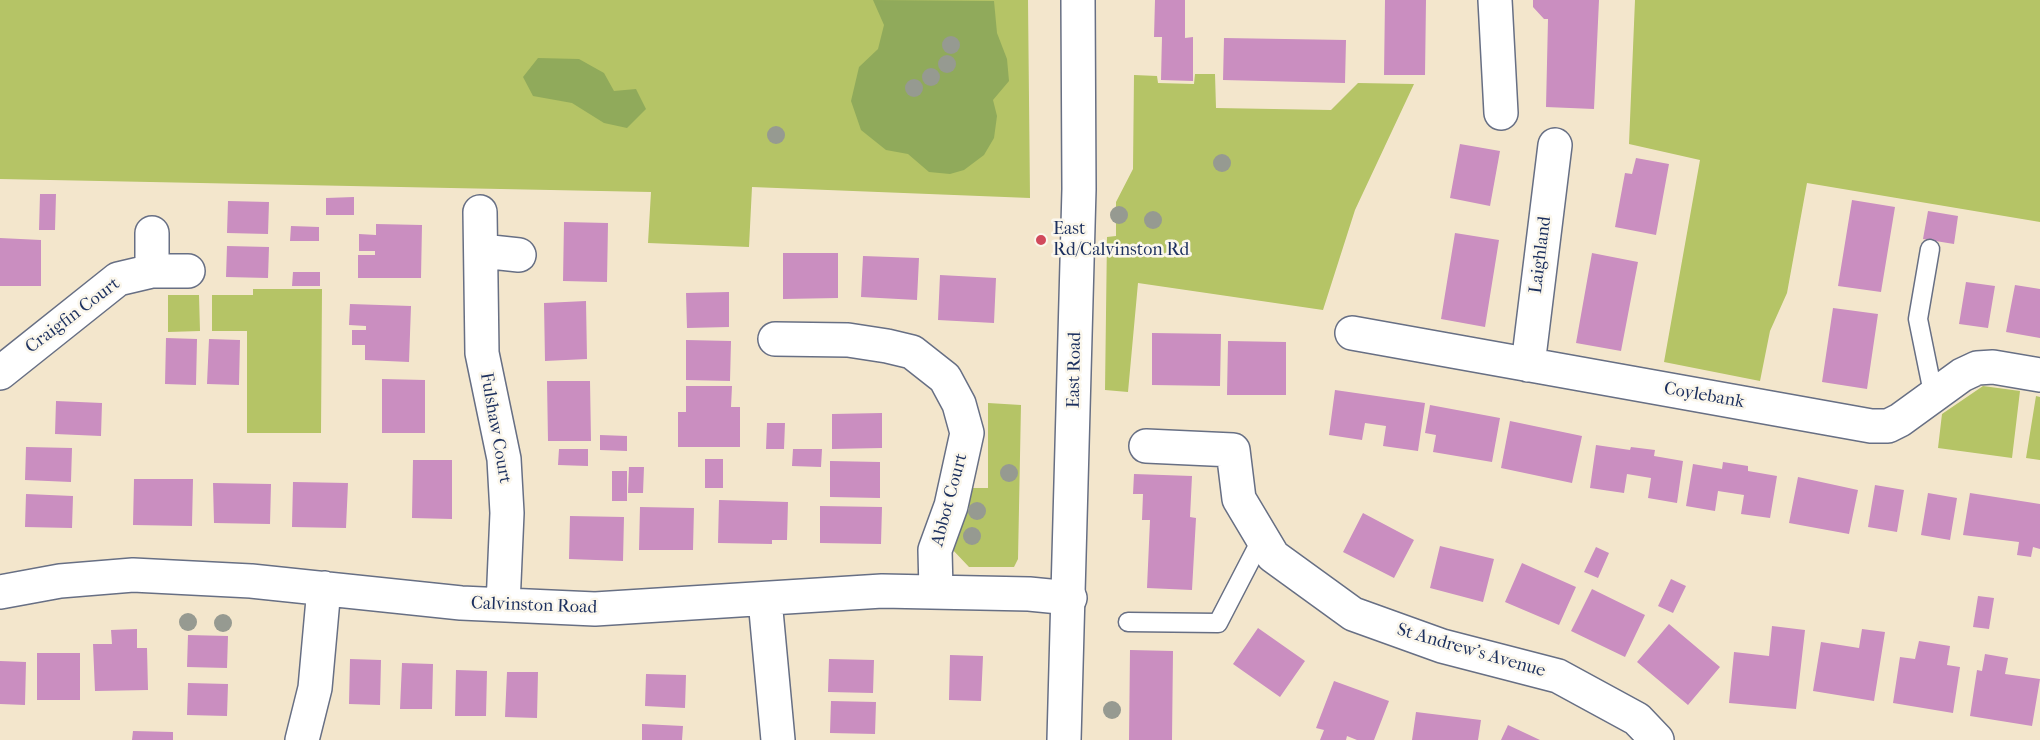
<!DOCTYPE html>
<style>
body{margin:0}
canvas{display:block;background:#f3e6cc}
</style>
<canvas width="2040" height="740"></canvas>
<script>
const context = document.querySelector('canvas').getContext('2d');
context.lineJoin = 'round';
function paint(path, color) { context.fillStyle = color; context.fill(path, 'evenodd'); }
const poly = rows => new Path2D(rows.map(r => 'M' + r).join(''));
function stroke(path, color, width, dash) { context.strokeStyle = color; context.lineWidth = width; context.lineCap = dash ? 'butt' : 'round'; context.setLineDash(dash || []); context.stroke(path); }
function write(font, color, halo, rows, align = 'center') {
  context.font = font + ' "IM FELL French Canon",serif'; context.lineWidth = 5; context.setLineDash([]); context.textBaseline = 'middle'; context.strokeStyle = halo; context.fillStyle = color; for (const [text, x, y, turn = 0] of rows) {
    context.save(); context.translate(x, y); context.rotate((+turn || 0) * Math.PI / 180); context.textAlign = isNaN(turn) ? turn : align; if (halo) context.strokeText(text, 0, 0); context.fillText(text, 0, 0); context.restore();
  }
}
paint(poly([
 [0,0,1028,0,1030,198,752,187,749,247,648,243,651,192,0,179],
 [1635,0,2040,0,2040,222,1807,183,1787,293,1770,331,1760,381,1664,362,1700,160,1629,144],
 [1195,74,1215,74,1216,108,1331,110,1358,83,1414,84,1355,210,1323,310,1138,283,1128,392,1105,390,1107,237,1116,236,1116,202,1133,169,1134,75,1157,76,1158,83,1194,84],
 [253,289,322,289,321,433,247,433,247,331,212,331,212,295,253,295],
 [168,295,199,295,200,331,168,332],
 [1983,386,2020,391,2012,458,1938,448,1942,414],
 [2036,396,2040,397,2040,460,2026,458],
 [988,403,1021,405,1018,559,1014,567,969,567,951,548,971,488,988,488]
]), '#b5c466');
paint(poly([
 [873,0,994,1,997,33,1007,59,1009,81,993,100,997,116,994,138,984,155,964,170,950,174,929,172,908,154,886,150,861,130,851,101,859,67,878,49,884,25],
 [538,58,579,59,604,73,614,91,636,89,646,109,627,128,604,123,572,103,533,96,523,77]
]), '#90aa5b');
paint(poly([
 [1155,0,1185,0,1185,38,1193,37,1193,81,1161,80,1162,37,1154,37],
 [1385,0,1426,0,1425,75,1384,75],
 [1533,0,1599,0,1594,109,1546,107,1548,19,1544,19,1533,7],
 [1224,38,1346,40,1345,83,1223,80],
 [1460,144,1500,151,1490,206,1450,198],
 [1636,158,1669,164,1656,235,1615,227,1625,173,1632,174],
 [40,194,56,194,55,230,39,230],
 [354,197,354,215,326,215,326,198],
 [1852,200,1895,207,1881,292,1838,286],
 [228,201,269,202,268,234,227,233],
 [1928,211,1958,216,1954,244,1923,239],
 [564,222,608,223,607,282,563,281],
 [376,224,422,225,421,278,358,278,358,255,375,255,375,251,359,251,359,234,376,235],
 [291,226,319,227,319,241,290,241],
 [1455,233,1499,240,1485,327,1441,319],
 [0,238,41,240,41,286,0,286],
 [227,246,269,247,268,278,226,277],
 [783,253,838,253,838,298,783,299],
 [1592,253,1638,262,1621,351,1576,343],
 [863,256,919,258,917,300,861,297],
 [293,272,320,272,320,286,292,286],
 [940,275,996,278,994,323,938,320],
 [1966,282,1995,286,1988,328,1959,324],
 [2015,285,2040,289,2040,338,2006,332],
 [729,292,729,327,687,328,686,293],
 [586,301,587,359,545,361,544,303],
 [350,304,411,306,409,362,365,360,365,345,352,345,352,330,366,330,366,326,349,325],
 [1833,308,1878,314,1867,389,1822,382],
 [1152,333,1221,334,1220,386,1152,385],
 [166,338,197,339,196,385,165,384],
 [209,339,240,340,239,385,207,384],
 [686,340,731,341,730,381,686,380],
 [1228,341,1286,342,1286,395,1227,395],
 [382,379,425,380,425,433,382,433],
 [547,381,590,381,591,441,548,441],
 [686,386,732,386,731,407,740,407,740,447,678,447,678,412,686,412],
 [1335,390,1425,403,1418,451,1383,446,1386,426,1365,423,1362,440,1329,435],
 [56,401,102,403,101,436,55,434],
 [1430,405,1500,418,1492,462,1433,452,1436,435,1425,433],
 [882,413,882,448,832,449,832,414],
 [1510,421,1582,436,1572,483,1501,468],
 [767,423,785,423,784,449,766,449],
 [600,435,627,436,627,451,600,450],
 [1596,445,1630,450,1631,447,1655,450,1654,456,1683,461,1677,503,1648,498,1651,478,1627,474,1624,493,1590,488],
 [26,447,72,448,71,482,25,480],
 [559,449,588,449,588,466,558,465],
 [793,449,822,449,821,467,792,466],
 [705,459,723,459,723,488,705,488],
 [413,460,452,460,452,519,412,518],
 [830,461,880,462,880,498,830,497],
 [1723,462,1748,466,1748,471,1777,476,1770,518,1741,514,1744,495,1718,491,1715,511,1686,506,1693,464,1722,469],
 [629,467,644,467,643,493,628,493],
 [612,471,627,471,627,501,612,501],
 [1134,474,1192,476,1190,517,1196,518,1192,590,1147,588,1150,520,1142,520,1143,494,1133,494],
 [1798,477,1858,490,1849,534,1789,523],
 [134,479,193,479,192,526,133,525],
 [293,482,348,483,346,528,292,527],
 [213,483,271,484,270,524,214,523],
 [1875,485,1904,490,1897,532,1868,527],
 [1928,493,1957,498,1950,540,1921,535],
 [1970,493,2040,504,2040,549,2033,547,2031,557,2017,555,2019,542,1963,535],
 [26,494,73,496,72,528,25,527],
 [719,500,788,502,787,540,772,540,772,544,718,543],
 [820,506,882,507,881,544,820,543],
 [640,507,694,508,693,550,639,550],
 [1363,513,1414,540,1394,578,1343,552],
 [570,516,624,517,623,561,569,559],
 [1440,546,1494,559,1483,602,1430,588],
 [1596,547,1609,553,1598,578,1584,572],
 [1522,563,1576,587,1559,625,1505,602],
 [1671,579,1686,586,1673,613,1658,606],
 [1592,589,1645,615,1625,657,1571,631],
 [1978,596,1994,598,1989,629,1973,627],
 [1669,624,1720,667,1688,705,1637,662],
 [1772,626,1805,630,1796,709,1729,703,1734,652,1769,656],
 [1258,628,1305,661,1280,697,1233,664],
 [137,629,137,648,147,648,148,690,95,691,93,644,112,644,111,630],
 [1862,629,1885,632,1874,701,1813,691,1821,642,1859,648],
 [188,635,228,636,227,668,187,667],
 [1919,641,1950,646,1947,665,1960,667,1953,713,1893,703,1900,657,1915,659],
 [1130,650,1173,651,1172,740,1129,740],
 [37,653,80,653,80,700,37,700],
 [1985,654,2008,658,2005,674,2040,679,2032,726,1970,716,1977,670,1982,671],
 [950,655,983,656,981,701,949,700],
 [350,659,381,660,380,705,349,704],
 [829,659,874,660,873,693,828,692],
 [0,661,26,662,25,705,0,704],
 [402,663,433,664,432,709,400,709],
 [456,670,487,671,486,716,455,716],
 [507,672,538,672,537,718,505,717],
 [646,674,686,675,685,708,645,706],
 [1334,681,1389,701,1374,740,1357,740,1347,736,1346,740,1320,740,1324,730,1316,728],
 [188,683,228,684,227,716,187,715],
 [831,701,876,702,875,734,830,733],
 [1416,712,1481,720,1478,740,1412,740],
 [642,724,683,726,682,740,642,740],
 [1508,725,1540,740,1501,740],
 [133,731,173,732,173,740,132,740]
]), '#ca8ec0');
const service = poly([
 [1930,249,1918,319,1931,383,1938,393],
 [1128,622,1218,623,1262,538]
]);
const minor = poly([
 [1495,0,1501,113],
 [480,212,482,353,504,459,507,513,503,605],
 [152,233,152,271],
 [482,251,519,255],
 [1352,333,1871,426,1888,426,1900,420,1962,375,1977,368,1993,367,2040,375],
 [775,339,848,340,887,346,912,352,945,378,959,404,967,433,951,506,935,550,936,591],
 [1528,365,1555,145],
 [0,373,118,279,152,271,188,271],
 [1146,446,1233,450,1239,499,1273,556,1353,614,1442,646,1558,676,1637,719,1657,740],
 [0,592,60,581,133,575,251,581,461,603,595,609,882,591,1029,594,1070,598],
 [765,600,778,740],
 [302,740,315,688,324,588]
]);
const tertiary = poly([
 [1064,740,1079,189,1078,0]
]);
stroke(service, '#676f84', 21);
stroke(minor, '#676f84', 36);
stroke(tertiary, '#676f84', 36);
stroke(service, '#fff', 18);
stroke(minor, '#fff', 33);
stroke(tertiary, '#fff', 33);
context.fillStyle = '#969a91';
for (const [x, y] of [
 [951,45],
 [947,64],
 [931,77],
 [914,88],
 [776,135],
 [1222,163],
 [1119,215],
 [1153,220],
 [1009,473],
 [977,511],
 [972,536],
 [188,622],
 [223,623],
 [1112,710]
]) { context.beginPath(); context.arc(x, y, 9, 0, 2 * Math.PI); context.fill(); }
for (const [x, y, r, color] of [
 [1041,240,6,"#d1495b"]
]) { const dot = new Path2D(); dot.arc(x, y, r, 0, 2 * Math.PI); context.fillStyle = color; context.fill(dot); stroke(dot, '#fbf7ec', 2); }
write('18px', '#1b2f5e', '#fbf7ec', [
 ["East",1053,230],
 ["Rd/Calvinston Rd",1053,251]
], 'left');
write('18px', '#1b2f5e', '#fbf7ec', [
 ["Laighland",1541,255,-83],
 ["Craigfin Court",73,316,-37],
 ["East Road",1075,370,-89],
 ["Coylebank",1704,396,10],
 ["Fulshaw Court",495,428,80],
 ["Abbot Court",950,500,-75],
 ["Calvinston Road",534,606,2],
 ["St Andrew's Avenue",1471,651,16]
]);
</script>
